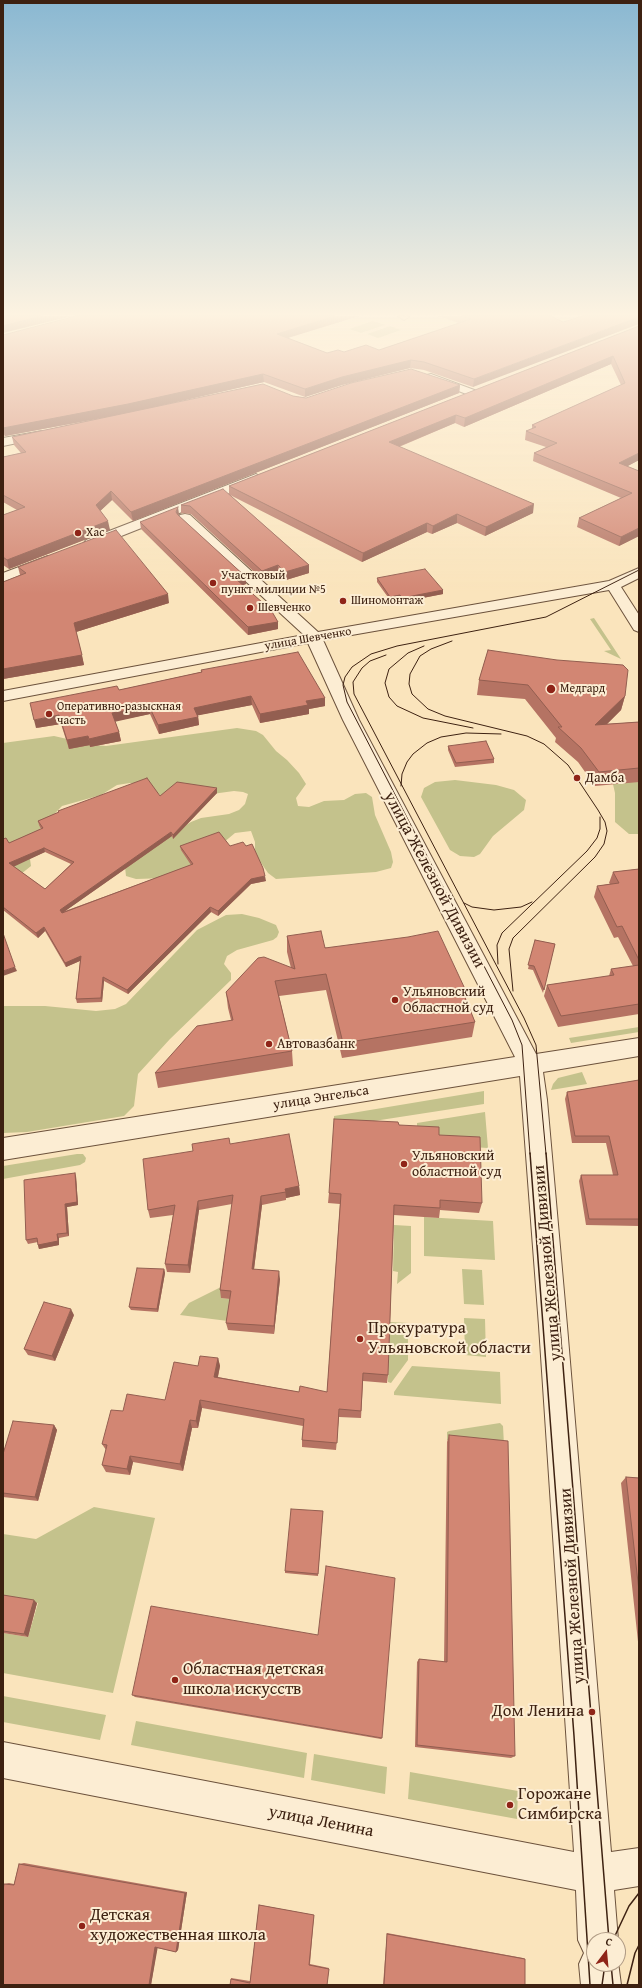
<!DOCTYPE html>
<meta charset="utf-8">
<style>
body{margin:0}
#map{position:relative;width:642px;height:1988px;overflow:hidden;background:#fae4bc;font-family:"Gentium Book Plus",serif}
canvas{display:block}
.frame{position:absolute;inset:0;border:4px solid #3d2111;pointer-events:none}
.north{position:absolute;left:586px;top:1932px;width:40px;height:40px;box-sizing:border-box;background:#fcedd3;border:1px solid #b09b85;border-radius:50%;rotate:16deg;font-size:11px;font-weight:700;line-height:16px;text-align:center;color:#3d2111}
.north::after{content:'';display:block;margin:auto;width:14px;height:18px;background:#8f2418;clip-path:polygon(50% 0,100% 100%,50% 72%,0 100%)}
</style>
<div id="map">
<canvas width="642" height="1988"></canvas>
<div class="frame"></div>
<div class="north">С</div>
</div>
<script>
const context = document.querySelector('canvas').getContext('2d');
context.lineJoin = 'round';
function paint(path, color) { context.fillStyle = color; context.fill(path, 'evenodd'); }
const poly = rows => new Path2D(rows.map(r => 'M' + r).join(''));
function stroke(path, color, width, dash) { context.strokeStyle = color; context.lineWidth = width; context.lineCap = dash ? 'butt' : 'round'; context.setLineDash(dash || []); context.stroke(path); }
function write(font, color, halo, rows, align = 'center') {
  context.font = font + ' "Gentium Book Plus",serif'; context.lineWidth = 4; context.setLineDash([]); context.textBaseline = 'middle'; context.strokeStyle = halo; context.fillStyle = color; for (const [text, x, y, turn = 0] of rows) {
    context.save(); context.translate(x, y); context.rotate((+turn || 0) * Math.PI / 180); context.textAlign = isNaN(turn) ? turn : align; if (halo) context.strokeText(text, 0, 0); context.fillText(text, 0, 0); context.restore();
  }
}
paint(poly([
 [373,321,385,325,361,333,349,329],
 [390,326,401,330,378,338,367,334],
 [594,618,621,659,604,651,611,650,590,619],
 [237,728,256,731,263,735,276,751,287,760,299,773,306,784,296,798,298,806,309,807,324,801,344,800,355,794,366,793,372,797,375,815,391,852,393,862,391,868,376,872,276,879,268,873,255,854,255,842,251,831,235,833,217,848,207,860,168,878,136,879,126,876,125,867,163,839,191,822,201,818,229,814,239,810,245,804,248,794,243,792,234,791,190,797,160,795,142,785,130,783,117,785,101,795,62,806,40,829,29,852,31,866,16,878,3,875,3,743,54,736,94,745,106,746],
 [639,771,639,834,629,834,615,822,615,793,612,780],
 [455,780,496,785,514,790,526,800,524,810,493,836,480,854,474,857,460,856,450,850,421,797,424,788,435,782],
 [242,914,259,918,276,925,279,932,277,937,273,940,237,950,227,956,224,964,231,973,231,980,170,1039,138,1074,134,1106,124,1116,27,1132,3,1133,3,1006,45,1006,96,1011,115,1009,126,1004,197,930,226,915],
 [639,1027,639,1032,571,1043,569,1038],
 [582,1072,587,1084,551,1090,553,1084,558,1078],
 [484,1091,484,1104,361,1123,334,1122,334,1116],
 [485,1112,488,1148,438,1145,417,1136,417,1123],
 [77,1154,83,1154,86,1158,85,1162,80,1165,3,1179,3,1166],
 [424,1217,493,1221,495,1260,424,1256],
 [394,1225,411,1226,411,1273,397,1284,398,1272,393,1271],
 [462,1269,482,1270,484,1305,464,1304],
 [223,1286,221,1298,232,1299,228,1321,180,1315,189,1303],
 [464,1318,485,1319,486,1357,465,1355],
 [390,1322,408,1323,408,1360,391,1383,388,1382],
 [412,1366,500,1372,501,1404,394,1395,394,1392],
 [500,1423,503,1426,504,1445,447,1440,447,1432,449,1431],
 [94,1507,155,1518,113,1693,3,1673,3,1633,28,1637,38,1603,3,1597,3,1534,36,1539],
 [3,1696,106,1715,100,1740,3,1722],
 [136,1721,307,1753,304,1778,131,1745],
 [314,1754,387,1767,385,1794,311,1780],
 [410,1772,518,1791,517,1819,408,1799]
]), '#c4c28c');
const minor = poly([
 [398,316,408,316,409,317,404,320,398,316],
 [431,374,477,391,478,393,473,396,469,395,427,379,426,377,427,375,431,374],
 [42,431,46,433,48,435,46,437,3,446,3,438,42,431],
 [256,474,262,478,260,481,96,546,86,546,84,543,86,540,256,474],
 [185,514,190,515,318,632,609,581,639,568,639,578,621,587,639,615,639,632,634,630,609,590,323,640,359,720,536,1054,639,1038,639,1056,543,1072,547,1100,567,1326,611,1852,639,1848,639,1886,614,1890,618,1940,594,1940,594,1964,618,1964,618,1962,621,1985,581,1985,579,1964,584,1953,578,1940,576,1890,3,1778,3,1742,574,1852,539,1326,520,1076,3,1160,3,1138,515,1057,343,720,308,643,3,701,3,691,304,635,180,521,178,518,180,515,185,514],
 [48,556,53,557,55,560,53,563,3,582,3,573,48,556]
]);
stroke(minor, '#6c523c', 2);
paint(minor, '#fcedd3');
stroke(poly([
 [452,641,431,649,420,656,410,674,409,684,412,694,428,709,445,716,527,736,544,744,568,765,598,810,605,822,607,831,604,844,595,857,513,938,509,949,513,991],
 [424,646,408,653,389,669,385,683,389,697,397,706,423,718,473,728],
 [386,655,370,661,362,668,353,682,354,694,524,1018,536,1045,546,1154],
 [401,786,402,774,407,762,413,754,427,743,441,737,466,733,501,734],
 [464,903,472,907,494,910,521,907,532,902],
 [498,964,497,945,502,933,587,851,597,838,600,829,600,817],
 [530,1154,522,1045,512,1020,347,702,343,685,345,677,352,667,371,654,397,646,546,617,639,570]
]), '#3d2111', 1);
stroke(poly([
 [530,1153,574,1736,590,1985],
 [546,1153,609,1940],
 [613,1940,629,1906,639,1893],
 [611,1964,613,1985],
 [602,1985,605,1964],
 [627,1985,635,1953,639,1945]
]), '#3d2111', 1.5);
paint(poly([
 [359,316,288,338,327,353,379,350,459,323,438,316,551,316,473,387,424,370,410,368,342,385,305,397,264,382,158,406,293,396,306,398,460,385,459,393,133,521,112,500,100,511,110,530,9,569,3,565,3,515,17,510,3,502,3,457,21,453,14,445,12,437,107,417,5,436,3,434,3,335],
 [639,326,639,460,627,466,639,471,639,536,619,546,577,527,579,518,621,498,533,461,534,453,546,447,525,440,526,431,532,429,532,425,621,385,611,364,464,427,455,423,399,447,533,513,485,536,457,523,432,534,427,532,362,562,230,495,309,565,309,573,286,580,278,573,262,579,191,514,181,513,181,505,229,494,229,486],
 [179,514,178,515,246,577,246,584,243,585,278,622,278,629,248,635,141,529,140,522],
 [18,567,169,603,76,632,84,665,3,679,3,582,20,575],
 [377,578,443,590,443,594,402,602,399,599,390,600,377,582],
 [488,650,625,696,621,710,607,724,639,722,639,782,595,786,578,762,555,742,556,738,525,699,477,695,479,680],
 [201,670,325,698,325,706,309,709,309,714,260,723,252,705,198,715,199,725,159,734,150,714,115,721,119,732,121,741,90,747,90,745,69,749,61,724,36,728,119,690,201,672],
 [448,746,494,759,494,763,455,767,448,750],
 [217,788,217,793,173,839,172,836,65,911,191,865,181,850,180,846,230,846,266,881,251,884,218,916,211,912,128,994,104,981,102,1002,77,1003,76,999,80,961,66,967,45,931,38,938,3,910,3,839,9,843,41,829,39,825,38,821,59,812,58,811],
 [45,852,71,864,45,889,13,866],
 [639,869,639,1014,558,1027,544,996,547,985,609,976,611,969,633,966,618,937,614,938,594,897,597,886,610,884,609,883,613,872],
 [287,936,465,989,464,995,475,1022,472,1037,342,1058,326,990,279,996,292,1051,293,1066,158,1088,155,1073,231,1020,228,1008,226,992,291,968,287,952],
 [535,940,555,944,543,993,533,970,528,969],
 [639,1080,639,1226,586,1225,579,1181,581,1175,613,1175,606,1143,572,1143,565,1099,567,1092],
 [399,1125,439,1135,482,1203,479,1213,440,1210,439,1218,394,1215,388,1375,387,1383,363,1381,361,1418,339,1417,336,1450,302,1447,302,1440,303,1426,202,1408,198,1428,192,1428,183,1471,133,1462,130,1475,106,1472,102,1465,106,1450,102,1444,123,1411,165,1400,198,1366,218,1358,220,1366,218,1377,299,1392,327,1392,340,1204,328,1203,329,1193],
 [230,1144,299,1186,300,1195,286,1198,286,1200,262,1205,254,1269,280,1279,274,1334,228,1330,226,1323,230,1299,221,1298,220,1290,232,1204,199,1210,190,1273,167,1272,165,1264,173,1215,150,1218,148,1210],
 [76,1176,78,1205,67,1207,69,1236,59,1238,59,1245,39,1249,38,1245,38,1242,28,1244,26,1240],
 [164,1269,165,1273,158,1312,131,1310,129,1307],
 [74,1315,55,1361,28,1355,24,1349],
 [54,1425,57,1430,38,1501,3,1497,3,1454],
 [449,1435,515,1756,511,1758,415,1747,417,1662,419,1659,444,1662,447,1442],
 [626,1477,639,1478,639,1651,621,1483],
 [323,1511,318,1576,285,1573,285,1571],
 [3,1595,37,1603,28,1637,3,1633],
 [132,1695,382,1738,381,1739,135,1697],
 [24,1863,187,1892,178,1950,176,1952,157,1948,151,1985,3,1985,4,1884,9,1883,14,1884,19,1864],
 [259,1905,260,1905,314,1915,310,1964,329,1968,327,1985,230,1985,231,1978,250,1981],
 [387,1933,523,1958,525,1959,525,1985,383,1985]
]), '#b57363');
paint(poly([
 [41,316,72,316,3,333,3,326],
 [335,316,359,316,277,341,277,334],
 [639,317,639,324,473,387,474,379],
 [613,356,611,364,464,427,465,418],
 [411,360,410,368,342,385,305,397,305,389,342,377],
 [263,374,264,382,129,413,5,436,3,428],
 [460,385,459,393,133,521,131,512],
 [456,415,455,423,388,451,389,442],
 [639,453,639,460,617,472,619,463],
 [111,491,112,500,97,514,96,505],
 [534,504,533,513,485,536,486,527],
 [178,507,179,514,177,519,176,512],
 [457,514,457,523,432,534,433,526],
 [108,521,110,530,9,569,7,560],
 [427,523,427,532,362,562,363,553],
 [639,528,639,536,619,546,621,537],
 [278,565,278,573,262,579,262,571],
 [309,565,309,573,286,580,285,572],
 [246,577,246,584,238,587,237,580],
 [443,590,443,594,402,602,402,598],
 [168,594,169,603,76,632,74,623],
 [400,595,399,599,390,600,390,597],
 [278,622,278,629,248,635,248,627],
 [82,655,84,665,3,679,3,669],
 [251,696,252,705,195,716,194,708],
 [625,696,621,710,592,739,595,725],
 [325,698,325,706,309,709,309,714,260,723,260,714,306,701],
 [149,706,150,714,114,722,112,713],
 [59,715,61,724,36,728,34,720],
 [198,717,199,725,159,734,158,725],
 [119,732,121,741,90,747,89,739],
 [88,736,90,745,69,749,67,740],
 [217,788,217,793,173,839,173,835],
 [171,832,172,836,61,914,60,910],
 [44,848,45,852,11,868,9,863],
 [265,876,266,881,251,884,218,916,218,911,251,879],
 [210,907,211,912,128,994,127,990],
 [44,927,45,931,38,938,36,933],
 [81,956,82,960,66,967,65,963],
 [15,967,17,971,3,976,3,971],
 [103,977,104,981,102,1002,101,998],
 [75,1173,76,1176,78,1205,67,1207,69,1236,67,1233,65,1204],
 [299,1186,300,1195,286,1198,285,1189],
 [261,1196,262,1205,253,1277,252,1269],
 [198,1201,199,1210,190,1273,188,1265],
 [57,1234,59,1238,59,1245,39,1249,38,1245],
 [164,1269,165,1273,158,1312,157,1309],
 [279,1271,280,1279,274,1334,274,1326],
 [71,1309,74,1315,55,1361,52,1356],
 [218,1358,220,1366,216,1385,214,1377],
 [200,1400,202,1408,198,1428,196,1421],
 [190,1420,192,1428,183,1471,180,1464],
 [54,1425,57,1430,38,1501,35,1497],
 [130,1456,133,1462,130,1475,127,1469],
 [34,1600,37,1603,28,1637,24,1634],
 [187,1892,178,1950,176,1952,185,1893],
 [158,1946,151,1985,149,1985,155,1947]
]), '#935e50');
const building = poly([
 [3,316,41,316,3,326,3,316],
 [76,316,335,316,277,334,327,353,338,350,344,352,366,345,379,350,471,319,461,316,551,316,563,322,583,316,639,316,639,317,474,379,424,362,411,360,342,377,305,389,263,374,128,404,3,428,3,335,76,316],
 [639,326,639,453,619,463,639,471,639,528,621,537,579,518,632,493,534,453,557,443,526,431,536,427,532,425,625,383,613,356,465,418,456,415,389,442,534,504,486,527,457,514,433,526,427,523,363,553,229,486,639,326],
 [411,369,460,385,131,512,111,491,96,505,108,521,7,560,3,557,3,515,25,507,3,495,3,457,26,452,12,437,263,384,293,396,306,398,351,383,411,369],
 [223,489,309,565,285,572,278,565,262,571,190,506,181,505,223,489],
 [178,507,176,512,178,515,246,577,237,580,271,610,278,622,248,627,140,522,178,507],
 [116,530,168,594,74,623,82,655,3,669,3,582,26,573,18,567,116,530],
 [425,569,443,590,402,598,400,595,390,597,377,578,425,569],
 [488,650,557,660,623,665,628,670,625,696,595,725,639,722,639,768,599,772,581,748,558,727,562,727,528,685,479,680,488,650],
 [298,652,325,698,306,701,308,705,260,714,251,696,194,708,198,717,158,725,149,706,112,713,119,732,89,739,88,736,67,740,59,715,34,720,30,703,117,686,119,690,202,672,201,670,298,652],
 [486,741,494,759,456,763,448,746,486,741],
 [147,778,160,796,177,782,217,788,173,835,171,832,60,910,62,913,193,864,180,846,219,832,230,846,243,842,246,846,252,844,263,868,265,876,251,879,218,911,210,907,127,990,103,977,101,998,76,999,81,956,65,963,44,927,36,933,3,907,3,839,6,838,9,843,43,828,38,821,59,812,58,811,147,778],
 [44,848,74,862,45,889,9,863,44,848],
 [639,869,639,960,622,926,617,927,597,886,619,883,613,872,639,869],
 [321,931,325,948,408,937,438,931,465,989,462,990,475,1022,343,1043,326,974,275,981,292,1051,155,1073,197,1026,233,1020,226,992,258,958,264,957,295,969,287,936,321,931],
 [4,936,15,967,3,971,3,937,4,936],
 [535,940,555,944,544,990,534,966,528,965,535,940],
 [639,965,639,1004,561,1016,547,985,614,975,611,969,639,965],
 [639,1080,639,1219,589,1219,581,1175,618,1175,609,1136,575,1136,567,1092,639,1080],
 [334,1119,398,1122,399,1125,439,1127,439,1135,480,1137,482,1203,440,1200,440,1208,394,1205,388,1375,363,1373,361,1411,339,1409,337,1443,302,1440,304,1419,200,1400,196,1421,190,1420,180,1464,130,1456,127,1469,102,1465,107,1445,102,1444,111,1410,123,1411,127,1394,165,1400,174,1362,198,1366,200,1356,218,1358,214,1377,299,1392,300,1386,327,1392,341,1194,329,1193,334,1119],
 [289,1134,299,1186,285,1189,286,1192,261,1196,252,1269,279,1271,274,1326,226,1323,231,1291,220,1290,233,1195,198,1201,188,1265,165,1264,175,1205,148,1210,143,1159,193,1151,192,1144,229,1138,230,1144,289,1134],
 [75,1173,77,1202,65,1204,67,1233,57,1234,58,1241,38,1245,37,1238,26,1240,24,1180,75,1173],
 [137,1268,164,1269,157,1309,129,1307,137,1268],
 [44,1302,71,1309,52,1356,24,1349,44,1302],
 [13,1421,54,1425,35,1497,3,1493,3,1454,13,1421],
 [449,1435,508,1441,515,1756,417,1745,419,1659,447,1662,449,1435],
 [626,1477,639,1478,639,1591,626,1477],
 [291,1509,323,1511,318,1574,285,1571,291,1509],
 [326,1566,395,1578,382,1738,132,1695,151,1606,318,1635,326,1566],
 [3,1595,34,1600,24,1634,3,1631,3,1595],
 [19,1864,185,1893,176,1952,155,1947,149,1985,3,1985,3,1890,4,1884,14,1885,19,1864],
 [259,1905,314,1915,309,1965,329,1969,327,1985,230,1985,231,1979,250,1983,259,1905],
 [387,1934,525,1959,525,1985,384,1985,387,1934]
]);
paint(building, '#d28673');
stroke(building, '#935e50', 1);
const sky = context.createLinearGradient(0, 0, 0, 594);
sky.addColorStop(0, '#8ab8d2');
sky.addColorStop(0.53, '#fdf3e1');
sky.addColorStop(1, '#fdf3e100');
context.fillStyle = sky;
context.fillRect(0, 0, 642, 594);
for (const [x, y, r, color] of [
 [78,533,4,"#8f2418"],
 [213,583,4,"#8f2418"],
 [343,601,4,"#8f2418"],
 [250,608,4,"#8f2418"],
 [551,689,5,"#8f2418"],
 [49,714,4,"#8f2418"],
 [577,778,4,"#8f2418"],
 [395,1000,4,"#8f2418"],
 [269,1044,4,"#8f2418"],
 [404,1164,4,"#8f2418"],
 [360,1339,4,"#8f2418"],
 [175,1680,4,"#8f2418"],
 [592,1712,4,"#8f2418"],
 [510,1805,4,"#8f2418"],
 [82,1926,4,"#8f2418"]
]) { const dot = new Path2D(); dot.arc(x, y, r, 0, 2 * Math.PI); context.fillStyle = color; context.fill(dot); stroke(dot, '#fcedd3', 1.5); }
write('12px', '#3d2111', '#fcedd3', [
 ["Хас",86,533],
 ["Участковый",221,576],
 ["пункт милиции №5",221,590],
 ["Шиномонтаж",351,601],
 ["Шевченко",258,608],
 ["Медгард",560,689],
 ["Оперативно-разыскная",57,707],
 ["часть",57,721]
], 'left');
write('12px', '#3d2111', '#fcedd3', [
 ["улица Шевченко",308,639,-10]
]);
write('14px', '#3d2111', '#fcedd3', [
 ["Дамба",585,778],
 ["Ульяновский",403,992],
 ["Областной суд",403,1008],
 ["Автовазбанк",277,1044],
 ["Ульяновский",412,1156],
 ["областной суд",412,1172]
], 'left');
write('14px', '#3d2111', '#fcedd3', [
 ["улица Энгельса",321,1098,-9]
]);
write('17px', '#3d2111', '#fcedd3', [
 ["улица Железной Дивизии",434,880,62],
 ["улица Железной Дивизии",548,1263,-95],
 ["улица Железной Дивизии",573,1586,-94],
 ["улица Ленина",321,1822,11]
]);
write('17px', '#3d2111', '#fcedd3', [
 ["Прокуратура",368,1329],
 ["Ульяновской области",368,1349],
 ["Областная детская",183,1670],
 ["школа искусств",183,1690],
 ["Дом Ленина",584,1712,"right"],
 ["Горожане",518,1795],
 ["Симбирска",518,1815],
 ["Детская",90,1916],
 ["художественная школа",90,1936]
], 'left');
</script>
